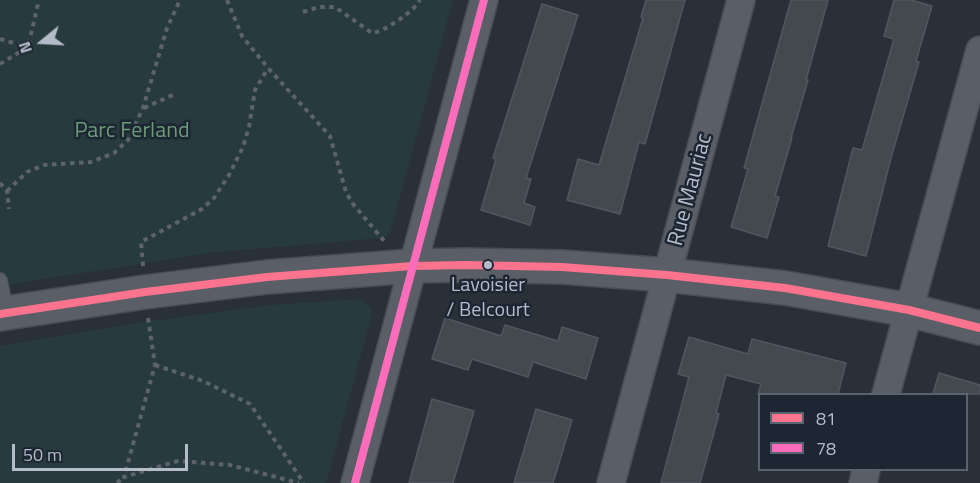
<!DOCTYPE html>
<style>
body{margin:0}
#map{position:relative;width:980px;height:483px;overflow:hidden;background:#2a3038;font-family:"Titillium Web",sans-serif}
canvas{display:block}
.legend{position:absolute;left:758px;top:393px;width:210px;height:78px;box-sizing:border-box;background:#1d2633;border:2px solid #59626f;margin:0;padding:8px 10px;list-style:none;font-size:18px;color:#b4bcc9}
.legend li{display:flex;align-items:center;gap:12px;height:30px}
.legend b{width:30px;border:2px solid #59626f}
.north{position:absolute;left:12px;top:12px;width:60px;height:60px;-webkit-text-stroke:4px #1d2633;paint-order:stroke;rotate:252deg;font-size:16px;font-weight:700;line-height:24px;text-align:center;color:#b4bcc9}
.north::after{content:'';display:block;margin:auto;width:21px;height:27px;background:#b4bcc9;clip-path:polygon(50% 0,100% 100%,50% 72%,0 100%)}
.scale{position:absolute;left:12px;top:444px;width:176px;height:27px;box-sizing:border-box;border:3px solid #b4bcc9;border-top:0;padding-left:8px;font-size:18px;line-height:21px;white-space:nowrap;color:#b4bcc9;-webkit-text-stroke:4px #1d2633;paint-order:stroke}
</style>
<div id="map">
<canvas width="980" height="483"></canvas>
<ul class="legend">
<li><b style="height:8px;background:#fc738d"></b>81</li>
<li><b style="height:8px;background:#fb6dba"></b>78</li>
</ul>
<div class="north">N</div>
<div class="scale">50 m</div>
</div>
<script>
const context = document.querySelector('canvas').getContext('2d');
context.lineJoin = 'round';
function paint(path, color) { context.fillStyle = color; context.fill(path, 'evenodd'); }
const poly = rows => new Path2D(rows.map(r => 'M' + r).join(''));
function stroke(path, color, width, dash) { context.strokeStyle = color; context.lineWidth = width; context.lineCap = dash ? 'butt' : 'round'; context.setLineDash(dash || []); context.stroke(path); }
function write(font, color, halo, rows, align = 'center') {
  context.font = font + ' "Titillium Web",sans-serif'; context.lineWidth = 5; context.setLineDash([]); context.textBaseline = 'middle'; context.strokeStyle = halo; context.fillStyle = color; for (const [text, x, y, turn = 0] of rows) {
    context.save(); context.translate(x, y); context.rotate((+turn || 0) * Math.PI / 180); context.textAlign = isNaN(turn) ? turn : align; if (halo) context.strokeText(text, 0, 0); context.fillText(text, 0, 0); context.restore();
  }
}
paint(poly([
 [0,0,453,0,390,234,382,238,216,252,0,286],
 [361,299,370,306,372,314,326,483,0,483,0,346,144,322,270,305]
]), '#273a3e');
const building = poly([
 [646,0,685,0,645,144,639,142,620,214,567,200,578,159,599,165,643,18,641,17,646,0],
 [791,0,828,0,806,80,808,80,791,138,792,138,775,196,779,197,767,238,731,227,748,169,744,168,791,0],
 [894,0,911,0,932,6,916,61,919,62,891,158,866,256,828,246,853,148,862,150,894,39,884,36,894,0],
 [542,4,578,15,526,178,531,179,524,203,535,207,530,225,481,210,496,159,493,158,542,4],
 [445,318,501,336,505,325,558,341,562,327,598,338,586,379,533,362,528,377,472,359,468,370,432,359,445,318],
 [689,337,748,354,752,339,846,363,838,394,758,394,761,384,726,375,716,413,719,414,700,483,661,483,689,377,678,374,689,337],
 [939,373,980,385,980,394,933,394,939,373],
 [432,399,474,411,453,483,409,483,432,399],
 [536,409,572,420,553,483,514,483,536,409]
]);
paint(building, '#444950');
stroke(building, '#52575f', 1.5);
const service = poly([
 [0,280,7,313]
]);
const minor = poly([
 [886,394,980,50],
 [355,483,484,0],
 [611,483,741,0],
 [863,483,866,470]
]);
const tertiary = poly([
 [0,314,145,292,267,277,412,266,466,265,562,267,667,275,785,288,909,310,980,328]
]);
stroke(service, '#484c53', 16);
stroke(minor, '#484c53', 30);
stroke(tertiary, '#484c53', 36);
stroke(poly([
 [227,0,242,36,268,68,330,136,346,192,353,204,385,242],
 [303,12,319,7,335,7,372,33,381,31,399,20,413,9,420,0],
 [0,39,35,49],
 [0,64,28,47,39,0],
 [144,108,175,94],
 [0,183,7,191,9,209],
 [7,191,27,172,44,165,91,162,114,153,128,140,143,108,167,28,180,0],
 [143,266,141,242,202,209,214,198,229,175,243,147,249,127,255,90,268,68],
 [148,318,155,365,124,477,178,461,230,465,299,483],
 [155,365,203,381,250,404,304,483],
 [117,483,124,477]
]), '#5d636a', 4, [4.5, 4.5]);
stroke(service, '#5a5e66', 14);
stroke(minor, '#5a5e66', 27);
stroke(tertiary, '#5a5e66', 33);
stroke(poly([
 [0,314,145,292,267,277,412,266,466,265,562,267,667,275,785,288,909,310,980,328]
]), '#fc738d', 8);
stroke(poly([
 [355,483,484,0]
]), '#fb6dba', 8);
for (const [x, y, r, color] of [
 [488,265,5,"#b4bcc9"]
]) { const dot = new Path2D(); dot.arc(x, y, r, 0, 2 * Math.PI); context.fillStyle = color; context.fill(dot); stroke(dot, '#1d2633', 2); }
write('20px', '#b4bcc9', '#1d2633', [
 ["Lavoisier",488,286],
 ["/ Belcourt",488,311]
]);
write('22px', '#6b9a76', '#1d2633', [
 ["Parc Ferland",132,132]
]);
write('22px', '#b4bcc9', '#1d2633', [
 ["Rue Mauriac",691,190,-75]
]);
</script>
